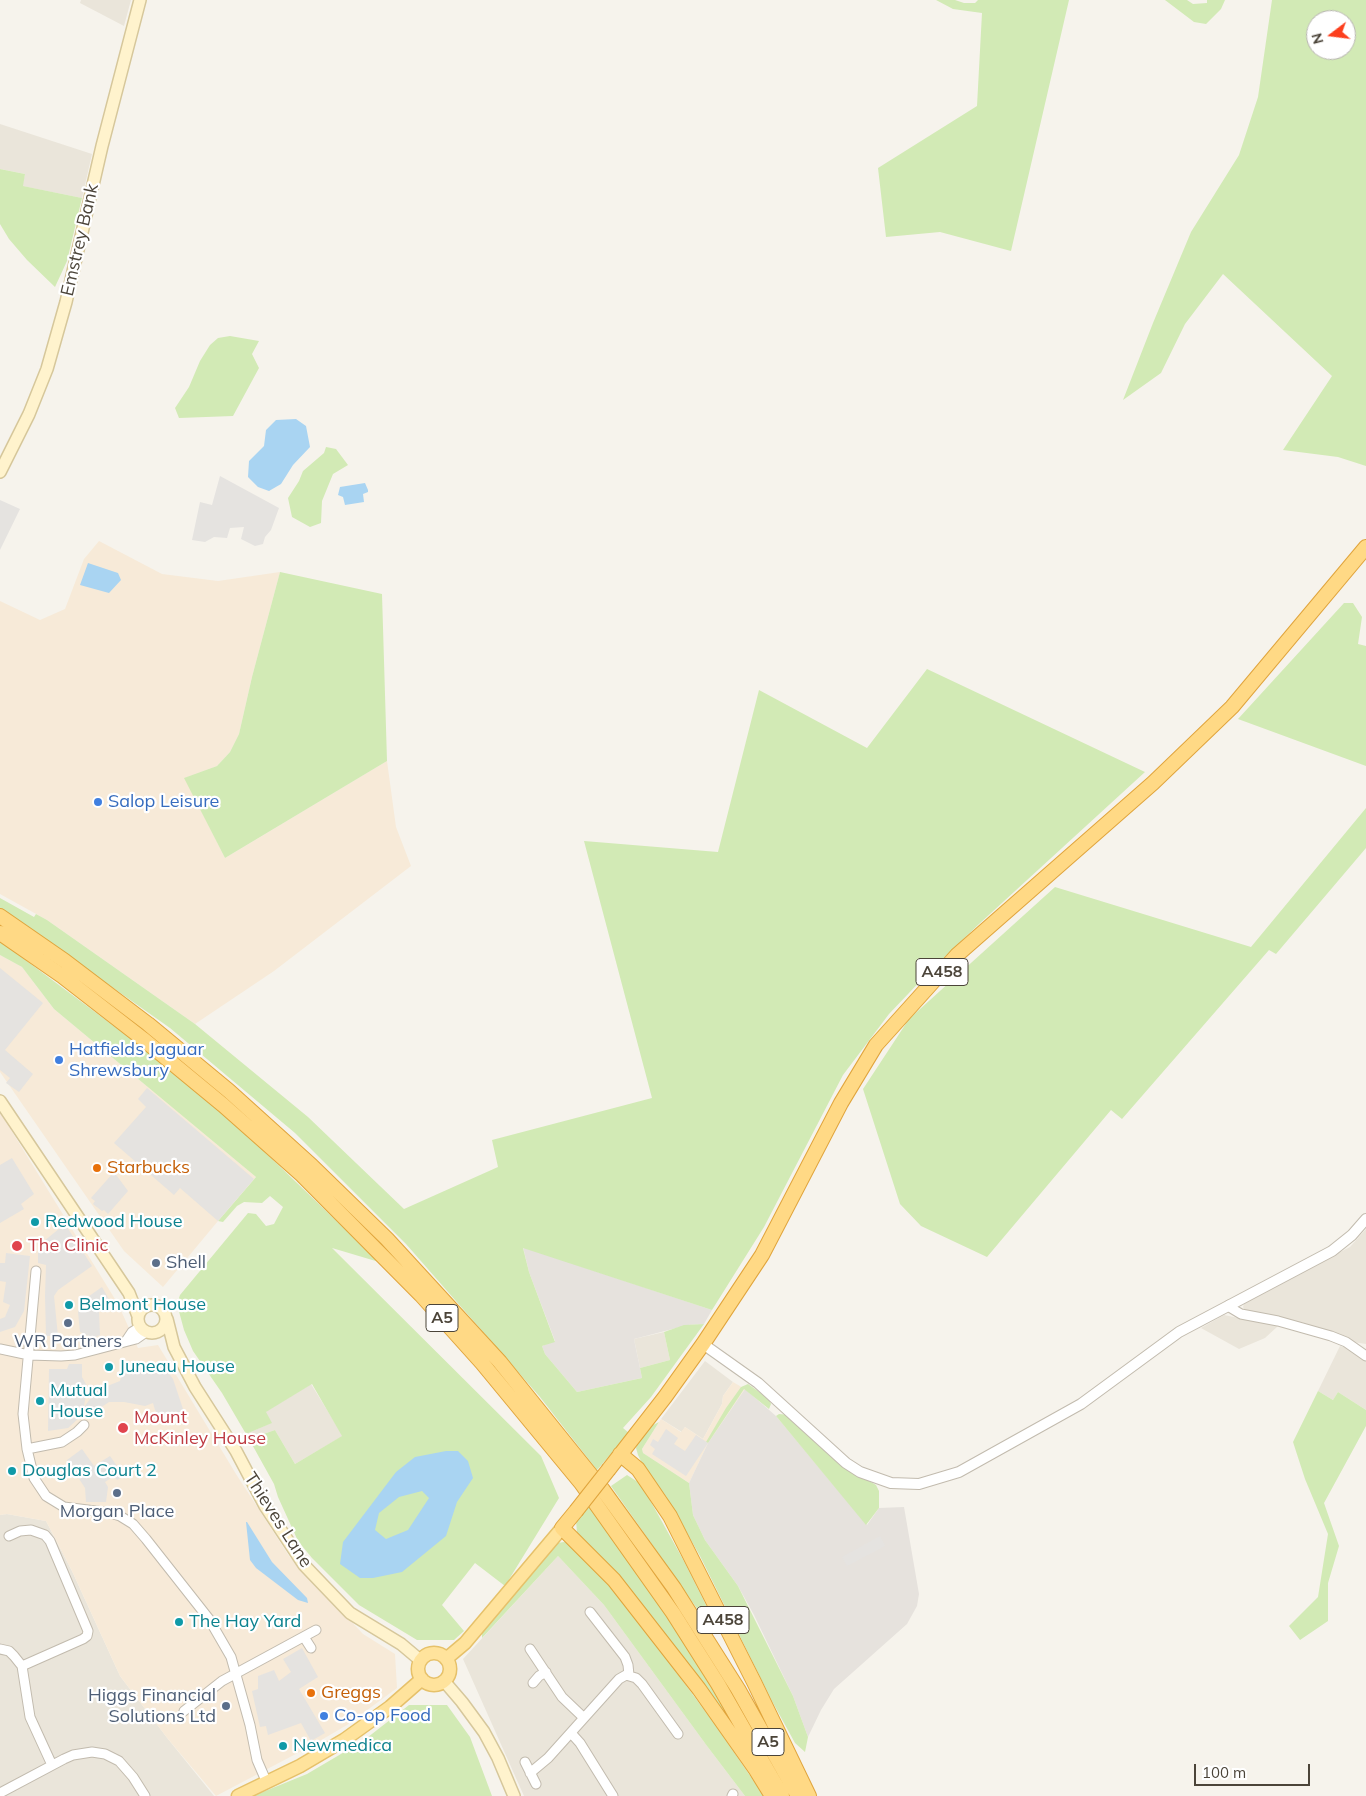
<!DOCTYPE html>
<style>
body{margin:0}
#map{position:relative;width:1366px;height:1796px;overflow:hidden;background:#f6f3ec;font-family:Mulish,sans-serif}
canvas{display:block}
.north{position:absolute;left:1306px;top:10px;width:50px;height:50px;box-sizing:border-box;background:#fff;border:1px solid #b7b4b0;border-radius:50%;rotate:255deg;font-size:14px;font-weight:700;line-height:20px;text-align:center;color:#4b4439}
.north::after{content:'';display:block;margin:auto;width:18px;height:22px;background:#fc3f1d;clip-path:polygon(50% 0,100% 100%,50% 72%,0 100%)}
.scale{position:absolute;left:1194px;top:1764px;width:116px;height:22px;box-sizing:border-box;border:2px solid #4b4439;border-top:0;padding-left:6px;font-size:15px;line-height:18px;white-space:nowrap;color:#4b4439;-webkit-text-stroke:4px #fff;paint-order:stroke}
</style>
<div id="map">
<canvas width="1366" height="1796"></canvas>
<div class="north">N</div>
<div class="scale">100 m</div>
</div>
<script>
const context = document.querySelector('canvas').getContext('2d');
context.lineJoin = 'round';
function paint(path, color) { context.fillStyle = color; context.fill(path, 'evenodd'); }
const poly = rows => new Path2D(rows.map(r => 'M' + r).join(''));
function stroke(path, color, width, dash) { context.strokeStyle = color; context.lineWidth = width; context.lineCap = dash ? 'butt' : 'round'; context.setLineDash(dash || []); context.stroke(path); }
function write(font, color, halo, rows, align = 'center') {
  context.font = font + ' Mulish,sans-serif'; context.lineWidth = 4.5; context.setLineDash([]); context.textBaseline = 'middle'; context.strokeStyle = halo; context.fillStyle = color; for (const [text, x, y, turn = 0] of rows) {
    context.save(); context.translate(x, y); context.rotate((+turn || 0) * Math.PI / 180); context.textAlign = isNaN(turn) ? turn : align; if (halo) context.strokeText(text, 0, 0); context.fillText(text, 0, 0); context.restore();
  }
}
paint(poly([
 [81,0,131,0,124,26,80,3],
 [0,124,92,154,82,198,22,186,25,174,0,169],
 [1366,1229,1366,1344,1353,1342,1246,1313,1243,1307,1245,1301,1350,1247],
 [1224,1315,1278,1326,1265,1338,1239,1349,1201,1328],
 [664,1332,670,1360,640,1368,634,1339],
 [1340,1346,1351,1349,1366,1360,1366,1410,1338,1392,1333,1400,1318,1391],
 [705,1361,733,1382,723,1396,722,1404,703,1439,685,1427,682,1432,661,1419],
 [311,1384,343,1436,295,1464,275,1430,249,1439,246,1434,271,1423,265,1412],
 [7,1514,46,1521,72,1571,120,1676,168,1739,214,1796,0,1796,0,1515],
 [558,1556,604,1605,707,1746,745,1796,524,1796,463,1659]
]), '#eae5da');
paint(poly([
 [99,541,162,574,218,581,280,572,252,677,239,734,230,752,217,766,185,778,225,858,387,761,396,827,411,866,274,971,195,1024,47,920,0,894,0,601,40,620,65,609,84,559],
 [0,955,22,967,54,1009,256,1177,218,1221,163,1287,124,1251,0,1072],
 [0,1112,118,1304,138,1348,158,1345,236,1474,289,1556,363,1634,395,1654,397,1688,347,1725,311,1746,216,1796,168,1739,120,1676,72,1571,46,1521,7,1514,0,1515],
 [733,1382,745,1389,708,1443,689,1483,643,1453,642,1449,661,1419,681,1432,685,1427,703,1439,722,1404,723,1396]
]), '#f7ead8');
paint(poly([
 [523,1247,712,1310,704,1324,688,1325,634,1339,642,1378,577,1392,545,1354,542,1346,555,1341,529,1272],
 [745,1389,776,1416,867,1525,879,1508,904,1507,919,1594,917,1606,907,1624,834,1689,821,1710,808,1737,793,1696,754,1615,738,1586,705,1540,693,1515,689,1483,708,1443]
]), '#e6e2dd');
paint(poly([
 [936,0,955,0,964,3,975,3,978,0,1069,0,1011,251,940,232,886,237,878,168,977,106,982,13,953,9],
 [1165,0,1187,0,1193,4,1207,3,1207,0,1225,0,1221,9,1206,24,1194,22],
 [1272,0,1366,0,1366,466,1338,457,1283,450,1332,376,1223,274,1185,324,1161,373,1123,400,1153,323,1191,232,1239,155,1258,97],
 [1316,20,1346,20,1346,50,1316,50],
 [0,169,25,174,23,186,82,198,67,261,55,287,27,260,9,239,0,224],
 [230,336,259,341,252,354,259,368,233,416,179,418,175,408,189,387,200,361,210,345,218,338],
 [326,447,336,449,348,465,333,474,322,501,321,523,310,527,292,517,288,498,299,481,303,471,324,453],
 [280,572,382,594,387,761,225,858,184,778,217,766,230,752,239,734,252,677],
 [1344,603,1353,603,1362,617,1358,644,1366,646,1366,766,1238,719],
 [927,669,1145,772,979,924,928,973,889,1014,843,1075,764,1227,712,1310,523,1248,529,1272,555,1342,542,1346,545,1354,577,1392,642,1378,640,1368,670,1360,664,1332,684,1325,704,1324,651,1397,623,1428,629,1433,597,1470,540,1397,406,1244,295,1133,170,1028,0,908,0,898,34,917,36,914,47,920,195,1024,308,1117,404,1209,498,1167,492,1140,652,1098,584,841,718,852,759,690,867,748],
 [1366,808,1366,848,1276,954,1269,950,1122,1119,1111,1110,987,1257,921,1226,900,1204,863,1089,909,1019,1055,887,1251,947],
 [0,941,162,1062,241,1129,379,1262,332,1248,541,1456,559,1498,505,1586,475,1563,442,1605,464,1631,454,1640,417,1640,359,1605,312,1558,298,1541,278,1497,274,1484,249,1439,275,1430,295,1464,342,1436,312,1384,266,1412,272,1423,246,1434,222,1393,193,1351,184,1330,177,1304,180,1295,248,1213,256,1214,266,1226,274,1224,283,1207,270,1196,262,1203,244,1202,237,1206,223,1222,218,1221,256,1177,54,1009,22,967,0,955],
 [748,1384,769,1399,771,1404,769,1409,744,1389,708,1443,706,1442,726,1408,741,1387],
 [1318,1391,1333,1400,1338,1392,1366,1410,1366,1426,1324,1503,1339,1546,1328,1583,1328,1621,1300,1640,1289,1626,1318,1597,1328,1534,1305,1479,1293,1442],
 [779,1414,789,1415,839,1463,876,1485,879,1491,879,1508,866,1525,776,1416],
 [659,1422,642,1449,643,1453,689,1483,693,1515,705,1540,738,1586,793,1696,808,1737,805,1752,795,1743,772,1701,700,1556,666,1496,644,1467,638,1455,636,1448,638,1442,651,1426],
 [627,1475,641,1484,685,1563,711,1615,705,1620,611,1486],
 [588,1505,667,1615,745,1739,741,1742,636,1598,577,1533,576,1520],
 [564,1542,570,1543,596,1568,660,1650,716,1726,764,1796,745,1796,707,1746,604,1605,558,1556,482,1638,482,1632,557,1543],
 [409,1705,447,1705,470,1737,492,1796,253,1796,307,1774,363,1741]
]), '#d2eab5');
paint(poly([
 [220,476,279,508,271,530,265,537,263,544,255,546,241,539,244,527,230,528,227,538,214,537,205,542,192,540,200,502,212,505],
 [0,500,20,509,0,550],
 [0,968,43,1003,5,1050,33,1074,19,1092,6,1083,10,1078,0,1070],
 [147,1088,254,1179,218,1221,180,1188,174,1195,114,1143,146,1107,138,1099],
 [12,1158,34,1194,21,1204,24,1209,0,1223,0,1165],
 [114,1172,128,1191,108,1214,104,1210,102,1211,93,1204,95,1201,91,1198],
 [65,1224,92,1266,58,1290,54,1296,58,1336,46,1336,45,1296,46,1265,38,1263,38,1246],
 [6,1253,30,1256,24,1311,15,1327,0,1332,0,1319,5,1317,10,1305,3,1302,6,1282,0,1281,0,1263,5,1263],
 [102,1287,111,1303,99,1311,100,1335,93,1338,80,1332,78,1312,85,1299],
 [69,1364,82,1364,82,1377,87,1386,84,1407,97,1390,120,1381,123,1369,164,1367,173,1379,185,1415,166,1423,155,1410,153,1403,145,1406,124,1402,109,1402,97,1410,83,1407,81,1416,68,1428,48,1431,49,1369,67,1369],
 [666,1429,678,1438,674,1444,685,1451,696,1435,708,1443,686,1476,652,1454,655,1449,650,1445,653,1439,658,1442],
 [82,1449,94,1466,110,1456,124,1476,117,1480,114,1476,105,1482,108,1487,106,1502,86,1502,85,1488,67,1460],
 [880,1536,885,1546,847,1566,842,1557],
 [302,1648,318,1677,299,1689,325,1733,311,1741,301,1723,268,1735,266,1726,260,1727,252,1691,258,1689,258,1676,274,1670,279,1681,291,1672,283,1659]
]), '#e5e3e0');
paint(poly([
 [296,419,306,426,310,447,293,465,281,484,269,491,258,487,248,477,249,461,264,446,266,430,276,420],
 [365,483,368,490,368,492,363,494,364,502,345,505,343,497,338,495,340,487],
 [88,563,118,573,121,580,109,593,80,585],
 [446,1451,458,1451,468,1461,473,1478,457,1502,446,1536,402,1572,373,1578,360,1578,340,1564,343,1542,396,1472,415,1457],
 [422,1491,429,1498,408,1530,386,1539,375,1530,379,1513,399,1497],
 [246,1522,247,1522,272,1562,307,1598,308,1603,298,1600,256,1568,250,1560]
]), '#a9d4f2');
const minor = poly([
 [36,1271,23,1414,27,1449,34,1478,46,1496,64,1507,111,1513,120,1516,133,1524,146,1539,209,1619,231,1657,250,1725,257,1760,267,1783],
 [1229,1305,1231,1308,1241,1314,1278,1321,1331,1336,1346,1342,1366,1356],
 [126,1341,132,1332,140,1327],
 [0,1349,29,1355,61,1356,75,1355,136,1339,146,1332],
 [27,1449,62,1442,77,1432,84,1425],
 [9,1536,20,1531,31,1530,45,1535,50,1541,88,1631,87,1636,83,1639,22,1666],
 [590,1612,625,1657,628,1665,629,1675],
 [304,1637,311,1648],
 [0,1649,9,1651,14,1656,22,1666,30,1717,52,1765],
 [530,1649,562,1697,584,1718],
 [533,1683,539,1676,546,1672],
 [184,1711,222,1681,316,1630],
 [571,1733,580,1743,613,1796],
 [525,1762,536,1784],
 [530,1773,548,1758,619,1679,626,1675,636,1678,642,1684,678,1734],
 [0,1793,64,1759,73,1755,92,1752,105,1754,119,1761,133,1777,145,1796],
 [732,1796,733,1794]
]);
const tertiary = poly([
 [703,1344,758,1383,846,1463,860,1472,891,1483,919,1484,959,1472,1081,1404,1179,1332,1332,1251,1352,1235,1366,1219]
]);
const secondary = poly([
 [0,472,29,414,47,369,66,302,102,146,140,0],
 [0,1101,129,1293,138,1316],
 '138 1319a14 14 0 1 1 28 0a14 14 0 1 1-28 0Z',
 [167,1319,174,1347,195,1387,236,1451,265,1506,304,1565,350,1613,401,1644,420,1660],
 [444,1681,462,1702,484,1732,498,1758,514,1796]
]);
const primary = poly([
 '418 1669a16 16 0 1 1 32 0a16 16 0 1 1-32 0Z',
 [446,1659,465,1643,562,1528],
 [238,1796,300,1766,344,1740,390,1707,422,1679]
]);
const trunk = poly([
 [0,916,65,961,148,1024,229,1091,312,1166,387,1239,500,1362,603,1490,674,1588,738,1689,798,1796],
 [0,933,62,976,143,1039,223,1105,302,1175,421,1295,482,1363,581,1483,673,1613,718,1684,782,1796],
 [620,1454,638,1469,670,1516,754,1682,809,1796],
 [609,1469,665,1397,703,1344,762,1255,841,1103,876,1045,957,955,1153,783,1232,707,1366,547],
 [576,1511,562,1528,614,1580,699,1689,756,1770,772,1796]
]);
stroke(minor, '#c2bbae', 11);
stroke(tertiary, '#c2bbae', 12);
stroke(secondary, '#d6c79b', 14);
stroke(primary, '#e6c16a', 15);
stroke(trunk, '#e0a43c', 16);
stroke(minor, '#fff', 9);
stroke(tertiary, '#fff', 10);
stroke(secondary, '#fff3cd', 11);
stroke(primary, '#ffe39c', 12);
stroke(trunk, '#ffd985', 14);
const trunkBridge = poly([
 [576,1511,609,1469]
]);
stroke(trunkBridge, '#e0a43c', 16, []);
stroke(trunkBridge, '#ffd985', 14);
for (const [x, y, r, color] of [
 [98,802,5,"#3f7fe0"],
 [59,1060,5,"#3f7fe0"],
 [97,1168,5,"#e8710a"],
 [35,1222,5,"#0f9aa8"],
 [17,1246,6,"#e0444e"],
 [156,1263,5,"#5c6f8a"],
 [69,1305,5,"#0f9aa8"],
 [68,1323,5,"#5c6f8a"],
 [109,1367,5,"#0f9aa8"],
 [40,1401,5,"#0f9aa8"],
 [123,1428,6,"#e0444e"],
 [12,1471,5,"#0f9aa8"],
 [117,1493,5,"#5c6f8a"],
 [179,1622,5,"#0f9aa8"],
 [311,1693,5,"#e8710a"],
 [226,1706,5,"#5c6f8a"],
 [324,1716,5,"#3f7fe0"],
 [283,1746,5,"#0f9aa8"]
]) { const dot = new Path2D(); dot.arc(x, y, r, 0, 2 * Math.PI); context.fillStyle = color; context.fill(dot); stroke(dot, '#fff', 2); }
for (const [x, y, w] of [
 [942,972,52],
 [442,1318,32],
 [723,1620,52],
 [768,1742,32]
]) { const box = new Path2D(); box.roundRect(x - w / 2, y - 13.5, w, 27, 4); context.fillStyle = '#fff'; context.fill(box); stroke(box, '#4b4439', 1); }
write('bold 16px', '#4b4439', null, [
 ["A458",942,972],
 ["A5",442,1318],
 ["A458",723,1620],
 ["A5",768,1742]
]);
write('18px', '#4b4439', '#fff', [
 ["Emstrey Bank",80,240,-77],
 ["Thieves Lane",278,1520,57]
]);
write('18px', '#366cbe', '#fff', [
 ["Salop Leisure",108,802],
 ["Hatfields Jaguar",69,1050],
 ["Shrewsbury",69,1071],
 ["Co-op Food",334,1716]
], 'left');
write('18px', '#c56008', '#fff', [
 ["Starbucks",107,1168],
 ["Greggs",321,1693]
], 'left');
write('18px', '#0d838f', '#fff', [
 ["Redwood House",45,1222],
 ["Belmont House",79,1305],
 ["Juneau House",119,1367],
 ["Mutual",50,1391],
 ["House",50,1412],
 ["Douglas Court 2",22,1471],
 ["The Hay Yard",189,1622],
 ["Newmedica",293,1746]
], 'left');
write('18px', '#be3a42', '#fff', [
 ["The Clinic",28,1246],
 ["Mount",134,1418],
 ["McKinley House",134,1439]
], 'left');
write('18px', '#4e5e75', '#fff', [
 ["Shell",166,1263,"left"],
 ["WR Partners",68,1342],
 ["Morgan Place",117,1512],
 ["Higgs Financial",216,1696,"right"],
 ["Solutions Ltd",216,1717,"right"]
]);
</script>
